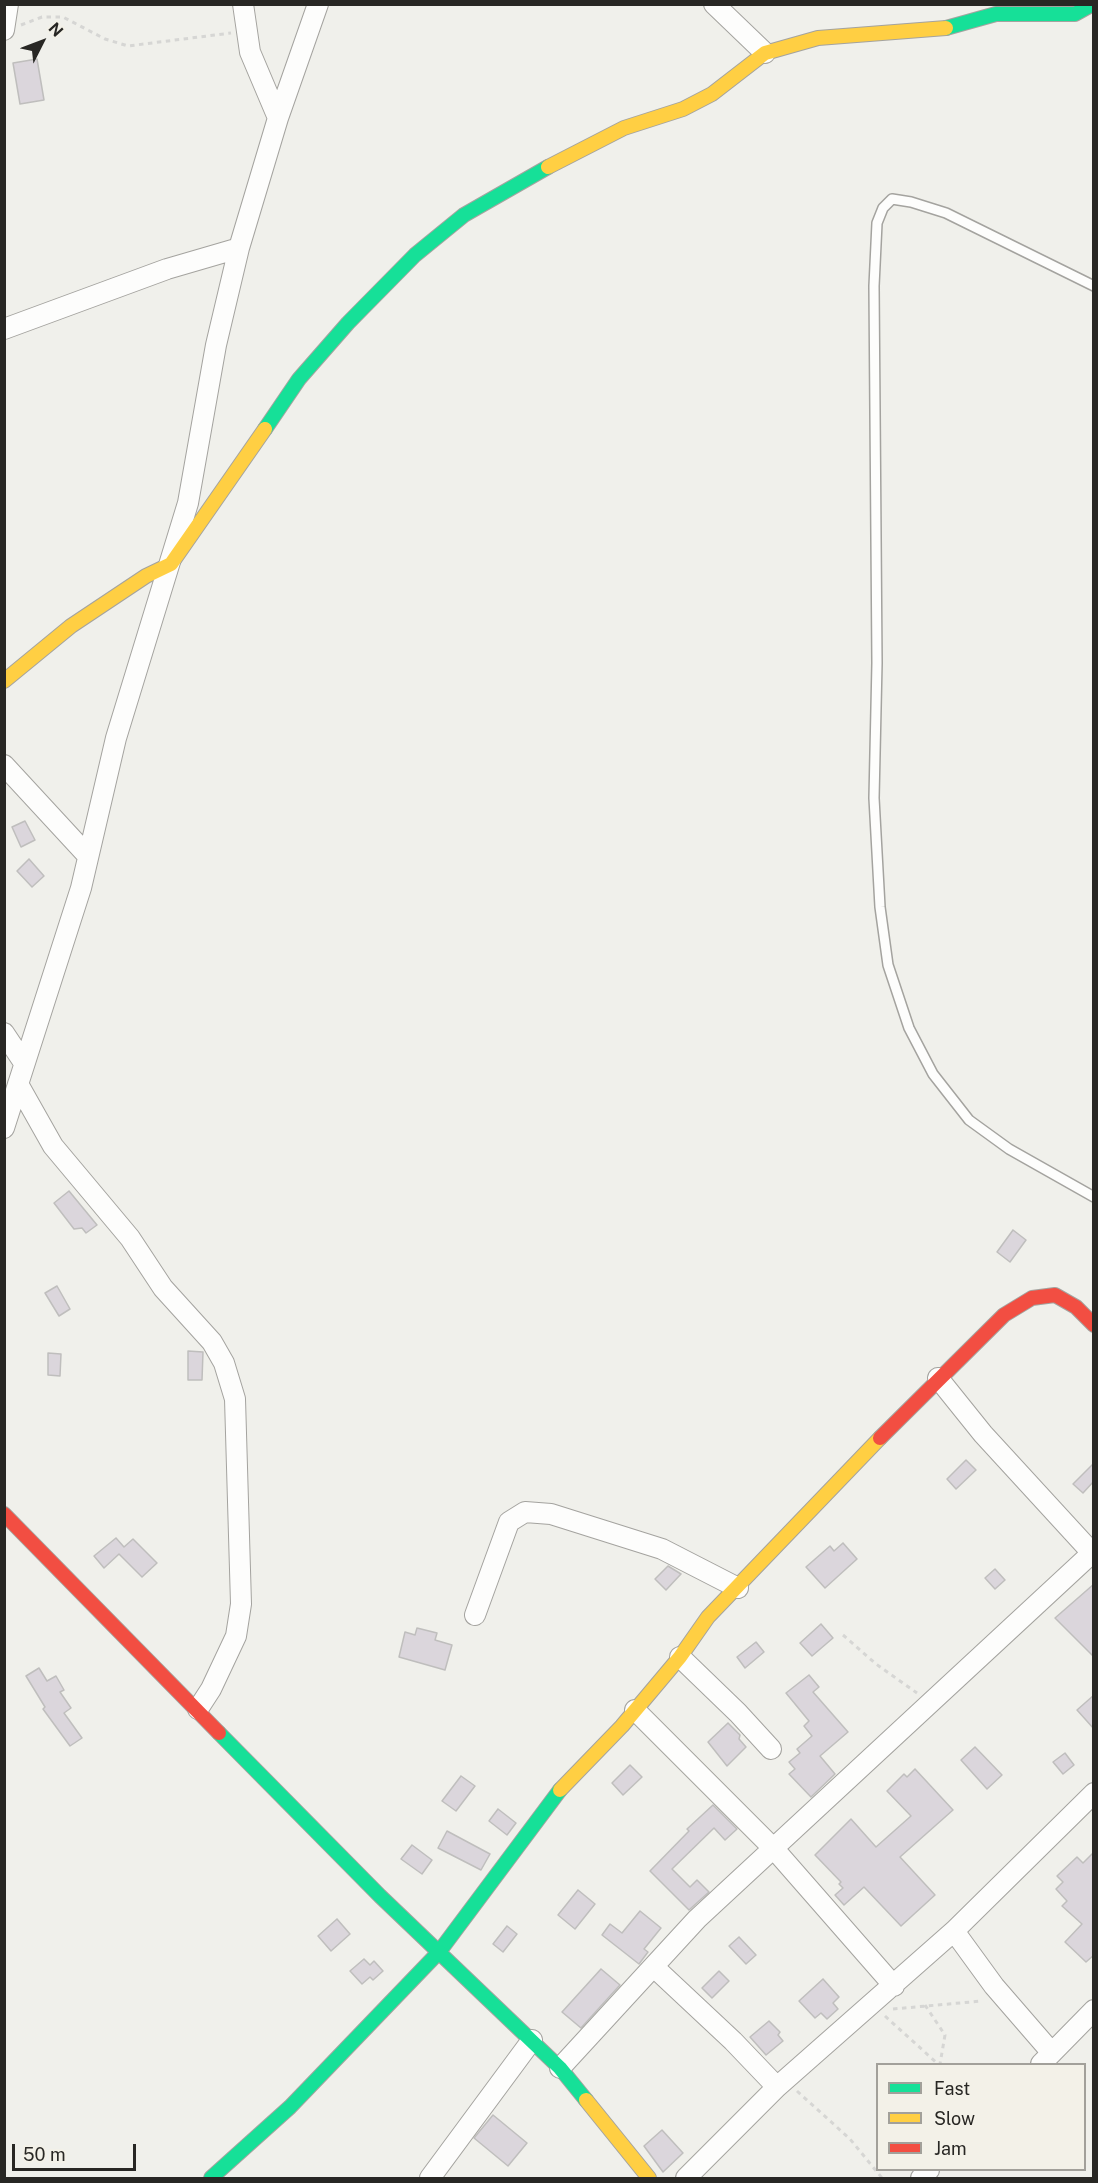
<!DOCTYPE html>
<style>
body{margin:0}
#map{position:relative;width:1098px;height:2183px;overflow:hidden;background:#f0f0eb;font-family:"Public Sans",sans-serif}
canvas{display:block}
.frame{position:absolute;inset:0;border:6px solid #282724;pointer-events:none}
.legend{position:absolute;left:876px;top:2063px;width:210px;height:108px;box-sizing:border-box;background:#f3f1e8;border:2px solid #a2a09a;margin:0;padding:8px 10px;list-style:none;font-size:18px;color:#282724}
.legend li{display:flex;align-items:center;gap:12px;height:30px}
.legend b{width:30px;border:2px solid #a2a09a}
.north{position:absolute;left:12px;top:12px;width:60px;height:60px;-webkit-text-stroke:4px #f3f1e8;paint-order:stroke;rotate:48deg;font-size:16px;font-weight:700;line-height:24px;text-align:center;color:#282724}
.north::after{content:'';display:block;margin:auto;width:21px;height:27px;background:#282724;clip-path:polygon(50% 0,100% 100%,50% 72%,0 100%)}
.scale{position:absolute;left:12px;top:2144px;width:124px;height:27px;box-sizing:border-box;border:3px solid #282724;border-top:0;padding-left:8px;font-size:18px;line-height:21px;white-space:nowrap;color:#282724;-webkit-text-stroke:4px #f3f1e8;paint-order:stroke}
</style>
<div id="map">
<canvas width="1098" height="2183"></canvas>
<div class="frame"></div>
<ul class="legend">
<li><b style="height:8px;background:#16e098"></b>Fast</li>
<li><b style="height:8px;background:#ffcf43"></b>Slow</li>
<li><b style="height:8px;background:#f24e42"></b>Jam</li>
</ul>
<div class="north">N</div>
<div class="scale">50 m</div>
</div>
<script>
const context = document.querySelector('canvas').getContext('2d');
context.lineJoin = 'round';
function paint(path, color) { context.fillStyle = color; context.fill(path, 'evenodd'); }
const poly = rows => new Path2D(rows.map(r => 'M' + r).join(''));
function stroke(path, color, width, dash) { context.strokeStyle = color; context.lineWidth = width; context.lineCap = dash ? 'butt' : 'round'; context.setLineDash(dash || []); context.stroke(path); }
const building = poly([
 [37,59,44,100,20,104,13,63,37,59],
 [25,821,35,840,21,847,12,827,25,821],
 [29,859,44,876,32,887,17,871,29,859],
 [69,1191,97,1225,86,1233,82,1228,74,1229,54,1203,69,1191],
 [1013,1230,1026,1240,1010,1262,997,1252,1013,1230],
 [57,1286,70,1309,59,1316,45,1293,57,1286],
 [188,1351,203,1352,202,1380,188,1380,188,1351],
 [48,1353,61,1354,60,1376,48,1375,48,1353],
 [966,1460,976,1470,956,1489,947,1479,966,1460],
 [1094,1463,1094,1481,1083,1493,1073,1484,1094,1463],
 [116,1538,124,1547,133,1539,157,1563,142,1577,119,1554,104,1568,94,1556,116,1538],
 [843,1543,857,1559,825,1588,806,1567,830,1546,834,1551,843,1543],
 [668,1566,681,1574,666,1590,655,1579,668,1566],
 [995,1569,1005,1580,995,1589,985,1578,995,1569],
 [1094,1584,1094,1657,1055,1618,1094,1584],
 [821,1624,833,1638,812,1656,800,1643,821,1624],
 [417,1628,437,1633,435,1640,452,1645,445,1670,399,1657,405,1632,415,1635,417,1628],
 [756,1642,764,1652,745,1668,737,1657,756,1642],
 [39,1668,47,1681,56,1676,64,1690,60,1692,71,1708,64,1713,82,1738,70,1746,43,1709,45,1707,26,1676,39,1668],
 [809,1675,819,1687,813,1692,848,1732,820,1756,835,1774,811,1797,789,1774,795,1769,789,1762,800,1753,797,1749,812,1736,804,1726,809,1721,786,1693,809,1675],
 [1094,1695,1094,1729,1077,1710,1094,1695],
 [728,1723,740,1735,739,1739,746,1747,727,1766,708,1742,728,1723],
 [975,1747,1002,1775,987,1789,961,1760,975,1747],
 [1065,1753,1074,1765,1063,1774,1053,1762,1065,1753],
 [630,1765,642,1777,623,1795,612,1783,630,1765],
 [915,1769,953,1810,900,1857,935,1895,901,1926,864,1887,844,1905,835,1895,843,1888,839,1884,841,1882,815,1855,851,1819,876,1847,911,1816,887,1791,904,1774,907,1777,915,1769],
 [461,1776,475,1786,456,1811,442,1801,461,1776],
 [713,1805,737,1829,725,1840,714,1828,672,1869,690,1887,697,1880,709,1892,689,1910,650,1871,689,1831,687,1829,713,1805],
 [498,1809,516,1823,507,1835,489,1821,498,1809],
 [447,1831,490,1854,481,1870,438,1848,447,1831],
 [412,1845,432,1860,422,1874,401,1859,412,1845],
 [1094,1852,1094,1955,1086,1962,1065,1942,1082,1924,1062,1906,1067,1901,1056,1889,1063,1882,1057,1876,1077,1857,1083,1863,1094,1852],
 [578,1890,595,1904,575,1929,558,1915,578,1890],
 [640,1911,661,1928,644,1949,648,1952,639,1964,602,1935,610,1924,622,1933,640,1911],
 [337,1919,350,1934,331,1951,318,1936,337,1919],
 [507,1926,517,1934,503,1952,493,1944,507,1926],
 [739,1937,756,1955,746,1964,729,1946,739,1937],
 [364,1959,370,1965,374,1961,383,1971,373,1980,370,1977,362,1984,350,1971,364,1959],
 [601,1969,620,1985,581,2028,562,2012,601,1969],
 [719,1971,729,1981,712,1998,702,1988,719,1971],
 [823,1979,839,1997,833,2003,838,2009,827,2019,821,2013,815,2018,799,2001,823,1979],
 [769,2021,780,2032,778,2035,783,2041,766,2055,750,2037,769,2021],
 [493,2115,527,2143,508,2166,474,2138,493,2115],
 [662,2130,683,2153,663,2172,644,2146,662,2130]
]);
paint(building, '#dbd6dc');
stroke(building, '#bfbebd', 1.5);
const lane = poly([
 [1094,286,946,213,911,202,892,199,883,208,877,223,874,286,877,663,874,798,880,907,888,965,909,1028,933,1074,969,1120,1009,1149,1094,1197]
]);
const street = poly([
 [243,4,250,52,278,118],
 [714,4,765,53],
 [4,30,8,4],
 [4,329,167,269,239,248],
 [4,765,88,856],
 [4,1033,24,1063],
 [18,1084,53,1146,130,1238,163,1288,212,1342,224,1363,235,1399,241,1604,236,1636,211,1689,198,1709],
 [4,1128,81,888,116,738,188,503,216,345,239,248,278,118,318,4],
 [938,1378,983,1434,1094,1555],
 [475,1615,509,1522,525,1512,551,1514,662,1549,738,1588],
 [680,1657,738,1713,771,1749],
 [635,1710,775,1850,894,1986],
 [954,1931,994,1986,1052,2053],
 [655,1968,733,2041,777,2087],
 [1041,2064,1094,2010],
 [560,2068,697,1919,1092,1553],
 [430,2178,532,2040],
 [686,2178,777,2087,954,1931,1094,1793],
 [921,2178,929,2170]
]);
const fast = poly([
 [946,28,996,14,1075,14,1093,4],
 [265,429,299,379,348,323,415,255,464,215,548,167],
 [219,1733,380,1896,560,2068,586,2100],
 [211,2178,290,2107,439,1952,560,1790]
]);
const slow = poly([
 [548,167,624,128,683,109,712,94,765,53,818,38,946,28],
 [4,681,71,626,146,576,171,564,265,429],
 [560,1790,622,1726,680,1657,708,1617,880,1438],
 [586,2100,649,2178]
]);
const jam = poly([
 [880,1438,1004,1315,1032,1298,1055,1295,1076,1307,1094,1325],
 [4,1514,219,1733]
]);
stroke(lane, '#a4a39f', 12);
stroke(street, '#a4a39f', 22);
stroke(fast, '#a4a39f', 16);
stroke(slow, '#a4a39f', 16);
stroke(jam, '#a4a39f', 16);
stroke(poly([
 [21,25,42,17,63,17,105,39,128,46,231,33],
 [843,1635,876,1664,917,1693],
 [925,2005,945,2035,940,2064],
 [893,2009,982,2001],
 [885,2016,938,2064],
 [797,2091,850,2139,882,2178]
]), '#d6d6d4', 3, [4.5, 4.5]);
stroke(lane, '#fdfdfc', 9);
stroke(street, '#fdfdfc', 20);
stroke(fast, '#16e098', 14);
stroke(slow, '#ffcf43', 14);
stroke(jam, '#f24e42', 14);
</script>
